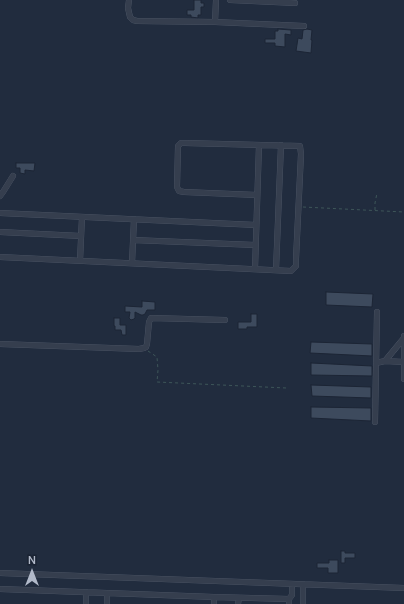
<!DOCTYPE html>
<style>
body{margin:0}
#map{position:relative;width:404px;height:604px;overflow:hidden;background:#212c3e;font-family:Manrope,sans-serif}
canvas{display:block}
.north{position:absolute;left:12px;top:552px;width:40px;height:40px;-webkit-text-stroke:3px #1a2333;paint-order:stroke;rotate:0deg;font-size:11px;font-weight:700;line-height:16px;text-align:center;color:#b1b9c9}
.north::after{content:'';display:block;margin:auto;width:14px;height:18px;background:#b1b9c9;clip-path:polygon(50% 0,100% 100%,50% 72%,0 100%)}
</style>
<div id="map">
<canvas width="404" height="604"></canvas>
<div class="north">N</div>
</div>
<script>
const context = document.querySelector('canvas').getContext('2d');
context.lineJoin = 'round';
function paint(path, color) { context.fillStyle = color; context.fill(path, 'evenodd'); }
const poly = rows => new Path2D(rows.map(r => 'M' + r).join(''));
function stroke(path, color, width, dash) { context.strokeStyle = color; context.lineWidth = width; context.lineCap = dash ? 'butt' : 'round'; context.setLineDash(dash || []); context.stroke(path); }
const building = poly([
 [194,0,201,0,201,3,204,3,204,7,201,7,201,15,198,15,198,18,191,17,191,15,187,15,187,10,194,10,194,0],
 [278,29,291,30,291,35,285,34,285,47,275,46,275,43,265,43,265,39,275,39,275,31,278,31,278,29],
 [307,29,312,30,311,40,312,40,311,53,296,51,298,38,302,39,303,30,307,29],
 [16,163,35,163,34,171,25,170,25,174,20,173,20,168,16,168,16,163],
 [326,292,373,294,372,307,326,305,326,292],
 [142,301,155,302,155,310,147,310,145,314,143,315,141,315,135,312,135,318,134,319,131,320,129,318,130,312,125,312,125,306,142,307,142,301],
 [251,314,257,314,257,327,247,327,247,329,238,329,238,322,251,322,251,314],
 [114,318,120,318,120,325,126,325,126,335,122,335,121,330,115,330,115,326,114,326,114,318],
 [311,342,372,344,372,356,310,353,311,342],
 [311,363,372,366,372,376,311,375,311,363],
 [311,385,371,387,371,398,312,396,311,385],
 [311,407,371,408,371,421,311,418,311,407],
 [341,551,345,551,345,553,355,553,355,558,345,558,345,563,341,563,341,551],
 [329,560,338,560,338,573,328,573,328,568,317,568,317,563,329,563,329,560]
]);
paint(building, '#3d4a5d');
stroke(building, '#1c2535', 1);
const minor = poly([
 [129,0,128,8,130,17,133,20,137,21,215,22,304,26],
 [230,0,295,3],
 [215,22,216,0],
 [0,196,3,192,13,176],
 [0,213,256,225],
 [0,232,81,236],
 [133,240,255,245],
 [0,257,291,271,296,266,296,259,301,154,300,146,185,143,181,143,178,146,177,187,179,191,184,192,257,195],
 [80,261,82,217],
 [132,263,134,219],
 [255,269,259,145],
 [276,270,281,145],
 [0,344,139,349,144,348,146,347,147,344,149,322,151,318,225,320],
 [385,361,404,362,404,336],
 [376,363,385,361,404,338],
 [404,379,404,362],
 [375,422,377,312],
 [0,573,404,588],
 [0,589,214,597,289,599],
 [86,604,86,592],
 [107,604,107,594],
 [214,604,214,597],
 [238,604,239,598],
 [289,604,289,599,292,595,292,588],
 [303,604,303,584]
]);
stroke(minor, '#535c6c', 6);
stroke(poly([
 [303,207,404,212],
 [375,210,375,203,377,193],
 [148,351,157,357,158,370,157,382,286,388]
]), '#3e5659', 1, [3, 3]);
stroke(minor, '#353e4e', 5.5);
</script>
